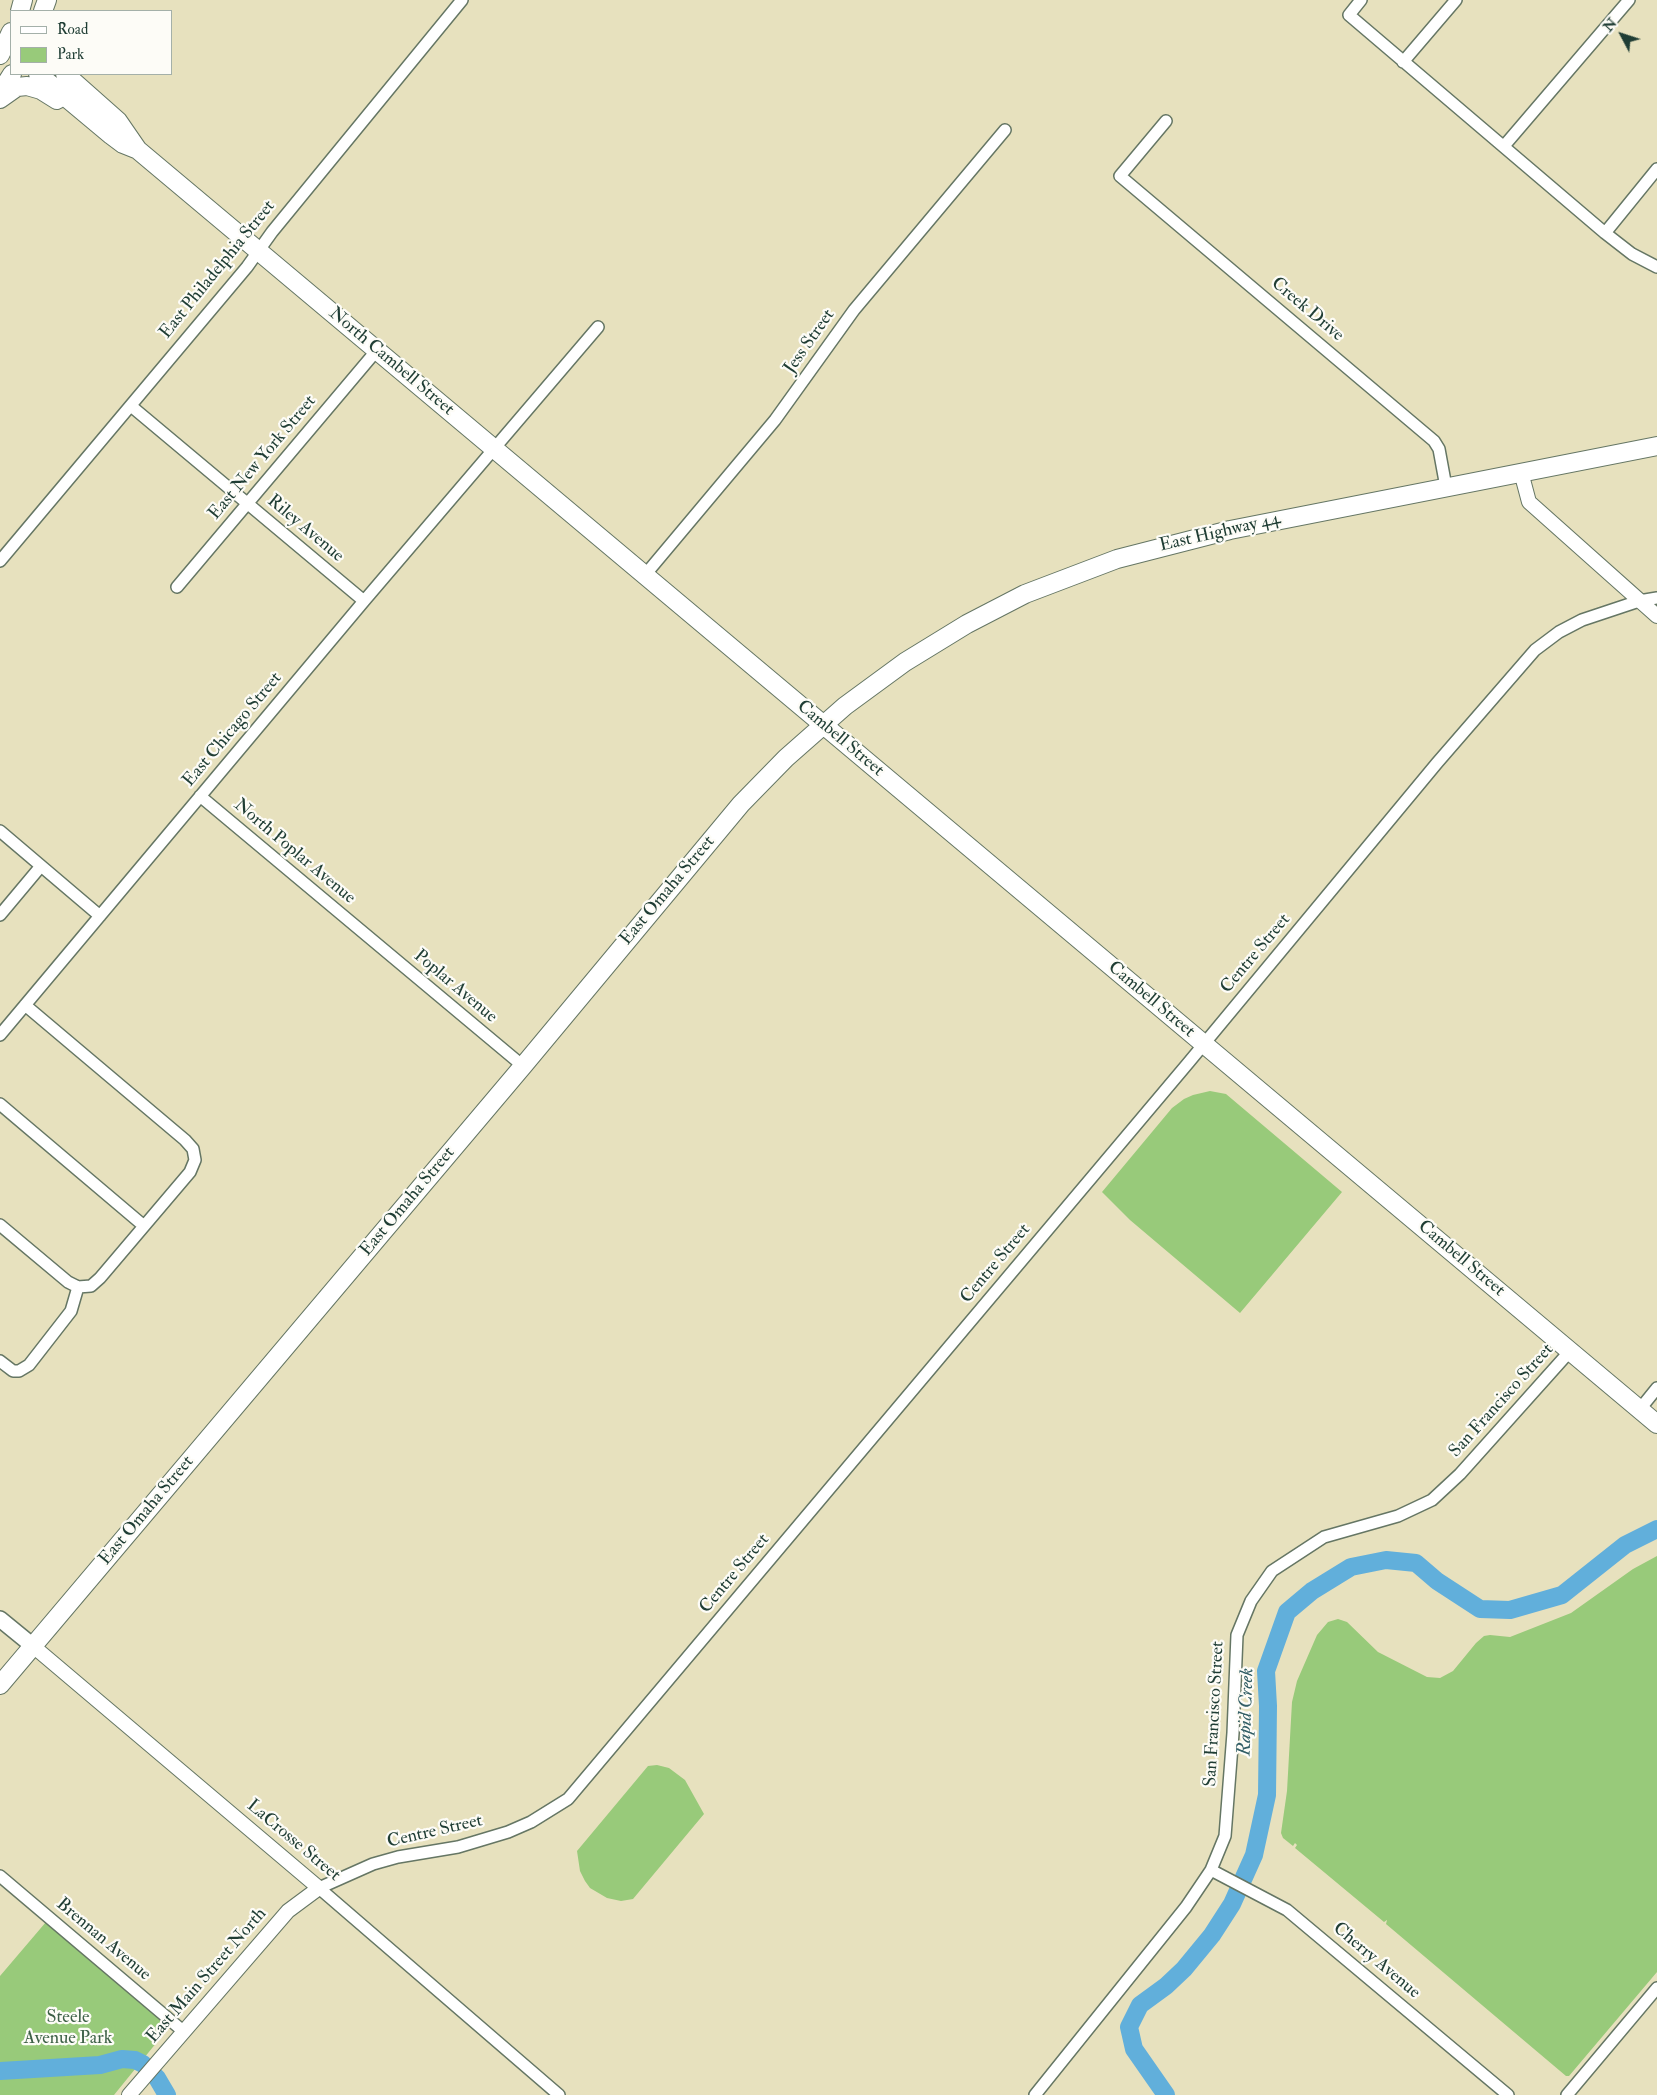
<!DOCTYPE html>
<style>
body{margin:0}
#map{position:relative;width:1657px;height:2095px;overflow:hidden;background:#e7e1be;font-family:"IM FELL Double Pica",serif}
canvas{display:block}
.legend{position:absolute;left:10px;top:10px;width:162px;height:65px;box-sizing:border-box;background:#fdfcf7;border:1px solid #a4b0a9;margin:0;padding:6px 9px;list-style:none;font-size:15px;color:#1f3d34}
.legend li{display:flex;align-items:center;gap:10px;height:25px}
.legend b{width:25px;border:1px solid #a4b0a9}
.north{position:absolute;left:1597px;top:10px;width:50px;height:50px;-webkit-text-stroke:4px #fdfcf7;paint-order:stroke;rotate:310deg;font-size:14px;font-weight:700;line-height:20px;text-align:center;color:#1f3d34}
.north::after{content:'';display:block;margin:auto;width:18px;height:22px;background:#1f3d34;clip-path:polygon(50% 0,100% 100%,50% 72%,0 100%)}
</style>
<div id="map">
<canvas width="1657" height="2095"></canvas>
<ul class="legend">
<li><b style="height:6px;background:#fff"></b>Road</li>
<li><b style="height:14px;background:#98ca7a"></b>Park</li>
</ul>
<div class="north">N</div>
</div>
<script>
const context = document.querySelector('canvas').getContext('2d');
context.lineJoin = 'round';
function paint(path, color) { context.fillStyle = color; context.fill(path, 'evenodd'); }
const poly = rows => new Path2D(rows.map(r => 'M' + r).join(''));
function stroke(path, color, width, dash) { context.strokeStyle = color; context.lineWidth = width; context.lineCap = dash ? 'butt' : 'round'; context.setLineDash(dash || []); context.stroke(path); }
function write(font, color, halo, rows, align = 'center') {
  context.font = font + ' "IM FELL Double Pica",serif'; context.lineWidth = 4.5; context.setLineDash([]); context.textBaseline = 'middle'; context.strokeStyle = halo; context.fillStyle = color; for (const [text, x, y, turn = 0] of rows) {
    context.save(); context.translate(x, y); context.rotate((+turn || 0) * Math.PI / 180); context.textAlign = isNaN(turn) ? turn : align; if (halo) context.strokeText(text, 0, 0); context.fillText(text, 0, 0); context.restore();
  }
}
paint(poly([
 [1210,1091,1226,1094,1342,1192,1240,1313,1130,1220,1102,1192,1172,1108,1184,1099,1193,1095],
 [1657,1556,1657,1972,1569,2076,1566,2076,1386,1924,1387,1920,1384,1922,1295,1848,1297,1845,1295,1843,1293,1846,1283,1838,1281,1833,1287,1791,1292,1702,1297,1681,1317,1635,1328,1622,1338,1619,1347,1622,1378,1652,1427,1677,1440,1678,1453,1671,1476,1643,1484,1636,1490,1635,1510,1637,1571,1613,1633,1569],
 [657,1765,669,1768,685,1780,704,1814,633,1899,621,1901,607,1898,590,1888,585,1881,580,1871,577,1851,648,1766],
 [46,1922,167,2024,155,2039,157,2042,114,2095,0,2095,0,1976]
]), '#98ca7a');
stroke(poly([
 [0,2071,100,2065,122,2059,135,2060,143,2064,157,2078,167,2095],
 [1166,2095,1134,2049,1129,2027,1140,2005,1166,1986,1184,1969,1212,1935,1232,1904,1254,1855,1267,1795,1268,1706,1266,1671,1287,1612,1312,1591,1351,1567,1386,1560,1416,1563,1437,1581,1480,1609,1510,1610,1562,1595,1625,1545,1657,1529]
]), '#61afdb', 18);
const minor = poly([
 [1361,0,1349,15,1605,233,1632,254,1657,267],
 [1403,62,1456,0],
 [1166,121,1120,176,1434,441,1439,449,1446,487],
 [1504,146,1629,0],
 [1605,233,1657,169],
 [131,406,364,601],
 [0,561,247,267,272,232,462,0],
 [645,575,775,420,854,310,1005,130],
 [177,587,377,350],
 [200,796,523,1066],
 [0,831,100,916],
 [0,915,41,866],
 [0,1035,364,601,598,327],
 [0,1104,144,1226],
 [0,1225,68,1282,78,1287,91,1286,100,1278,190,1172,195,1160,193,1149,185,1140,25,1005],
 [0,1361,13,1371,19,1371,29,1365,71,1311,78,1287],
 [1640,1409,1657,1388],
 [1211,1870,1287,1910,1508,2095],
 [0,1876,183,2031],
 [559,2095,319,1888,373,1864,398,1857,458,1847,508,1832,531,1822,568,1799,1189,1062,1437,763,1535,650,1559,632,1582,620,1639,601,1657,598],
 [1035,2095,1186,1907,1211,1870,1225,1836,1233,1733,1237,1635,1251,1601,1272,1571,1324,1537,1398,1516,1432,1500,1460,1474,1571,1350],
 [1567,2095,1657,1988]
]);
const tertiary = poly([
 [1521,472,1529,502,1657,616],
 [33,1646,319,1888,288,1911,129,2095]
]);
const secondary = poly([
 [0,1619,33,1646]
]);
const primary = poly([
 [20,11,23,0],
 [43,11,47,0],
 [0,55,11,32],
 [38,74,111,135,123,144,138,150,1657,1424],
 [65,74,118,121,138,150],
 [0,93,12,74],
 [0,99,17,87,27,86,41,90,57,100],
 [0,1685,523,1066,741,804,786,758,845,706,905,662,967,624,1025,594,1117,559,1230,530,1657,446]
]);
stroke(minor, '#657664', 14);
stroke(tertiary, '#657664', 16);
stroke(secondary, '#657664', 18);
stroke(primary, '#657664', 20);
stroke(minor, '#fff', 11);
stroke(tertiary, '#fff', 14);
stroke(secondary, '#fff', 15);
stroke(primary, '#fff', 18);
write('18px', '#1f3d34', '#fdfcf7', [
 ["East Philadelphia Street",218,270,-51],
 ["Creek Drive",1307,310,40],
 ["Jess Street",810,342,-55],
 ["North Cambell Street",391,362,40],
 ["East New York Street",263,458,-50],
 ["Riley Avenue",305,529,40],
 ["East Highway 44",1220,533,-13],
 ["East Chicago Street",233,730,-50],
 ["Cambell Street",840,739,40],
 ["North Poplar Avenue",294,852,40],
 ["East Omaha Street",668,891,-50],
 ["Centre Street",1256,954,-50],
 ["Poplar Avenue",455,987,40],
 ["Cambell Street",1151,1000,40],
 ["East Omaha Street",408,1202,-50],
 ["Cambell Street",1461,1259,40],
 ["Centre Street",996,1264,-50],
 ["San Francisco Street",1502,1401,-48],
 ["East Omaha Street",147,1511,-50],
 ["Centre Street",735,1574,-50],
 ["San Francisco Street",1215,1714,-87],
 ["Centre Street",435,1832,-13],
 ["LaCrosse Street",293,1841,40],
 ["Brennan Avenue",103,1940,40],
 ["Cherry Avenue",1376,1961,40],
 ["East Main Street North",207,1976,-49]
]);
write('18px', '#3d6046', '#fdfcf7', [
 ["Steele",68,2018],
 ["Avenue Park",68,2039]
]);
write('italic 19px', '#335f66', '#fdfcf7', [
 ["Rapid Creek",1247,1712,-88]
]);
</script>
